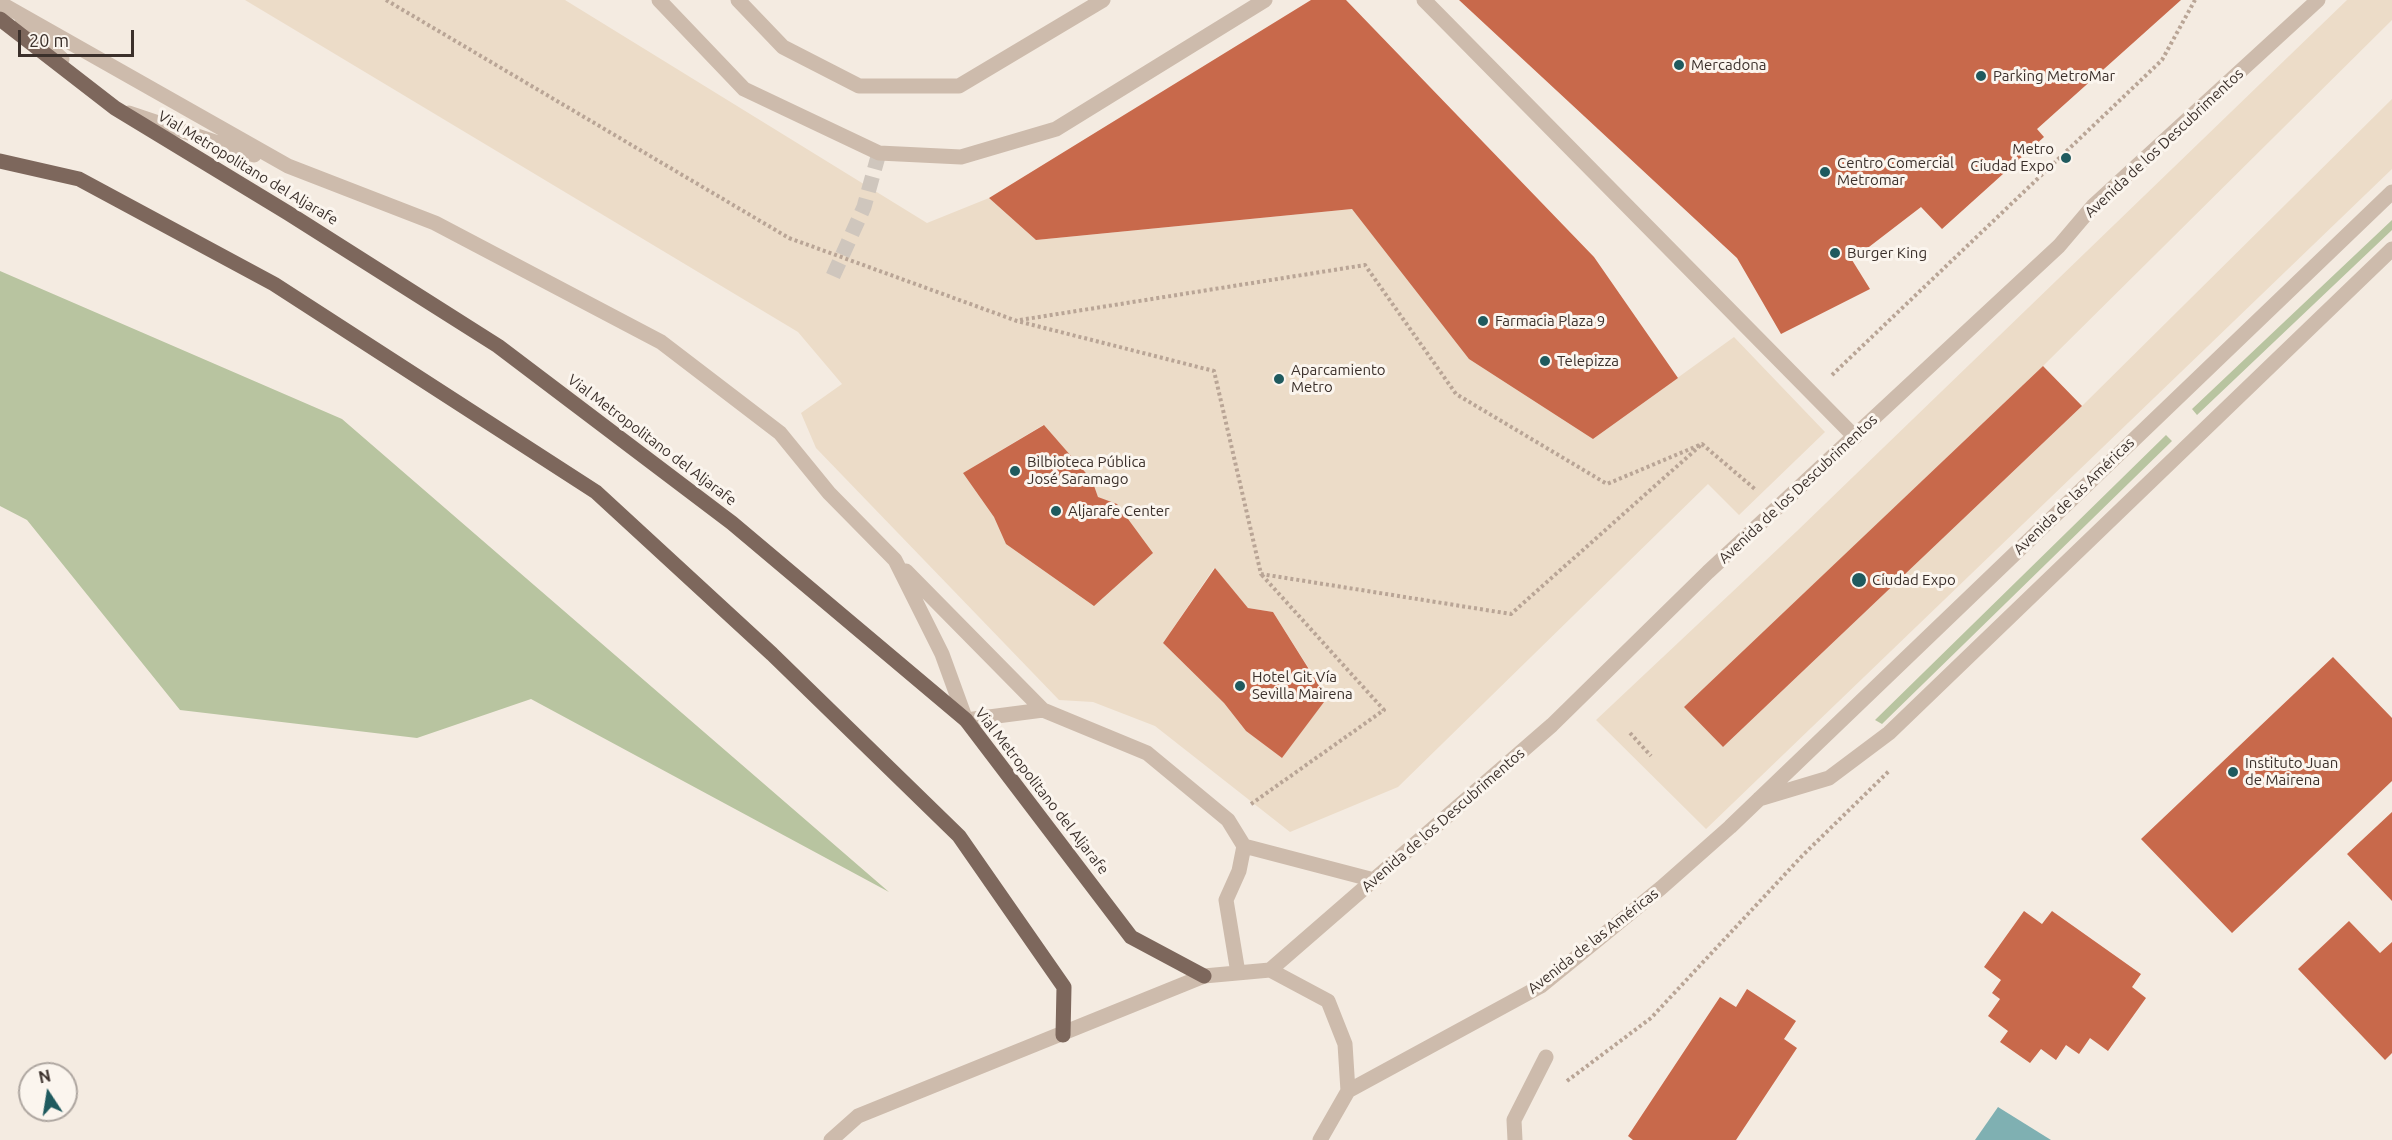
<!DOCTYPE html>
<meta charset="utf-8">
<style>
body{margin:0}
#map{position:relative;width:2392px;height:1140px;overflow:hidden;background:#f4ebe1;font-family:Ubuntu,sans-serif}
canvas{display:block}
.north{position:absolute;left:18px;top:1062px;width:60px;height:60px;box-sizing:border-box;background:#fbf5ee;border:2px solid #aea6a0;border-radius:50%;rotate:348deg;font-size:16px;font-weight:700;line-height:24px;text-align:center;color:#3b302b}
.north::after{content:'';display:block;margin:auto;width:21px;height:27px;background:#1f5a5e;clip-path:polygon(50% 0,100% 100%,50% 72%,0 100%)}
.scale{position:absolute;left:18px;top:30px;width:116px;height:27px;box-sizing:border-box;border:3px solid #3b302b;border-top:0;padding-left:8px;font-size:18px;line-height:21px;white-space:nowrap;color:#3b302b;-webkit-text-stroke:4px #fbf5ee;paint-order:stroke}
</style>
<div id="map">
<canvas width="2392" height="1140"></canvas>
<div class="north">N</div>
<div class="scale">20 m</div>
</div>
<script>
const context = document.querySelector('canvas').getContext('2d');
context.lineJoin = 'round';
function paint(path, color) { context.fillStyle = color; context.fill(path, 'evenodd'); }
const poly = rows => new Path2D(rows.map(r => 'M' + r).join(''));
function stroke(path, color, width, dash) { context.strokeStyle = color; context.lineWidth = width; context.lineCap = dash ? 'butt' : 'round'; context.setLineDash(dash || []); context.stroke(path); }
function write(font, color, halo, rows, align = 'center') {
  context.font = font + ' Ubuntu,sans-serif'; context.lineWidth = 6; context.setLineDash([]); context.textBaseline = 'middle'; context.strokeStyle = halo; context.fillStyle = color; for (const [text, x, y, turn = 0] of rows) {
    context.save(); context.translate(x, y); context.rotate((+turn || 0) * Math.PI / 180); context.textAlign = isNaN(turn) ? turn : align; if (halo) context.strokeText(text, 0, 0); context.fillText(text, 0, 0); context.restore();
  }
}
paint(poly([
 [2392,220,2392,230,2197,415,2192,409],
 [0,271,342,419,889,892,531,699,417,738,180,710,27,520,0,506],
 [2166,435,2172,441,1882,724,1875,720]
]), '#b8c4a0');
paint(poly([
 [245,0,565,0,927,223,989,198,1036,240,1352,209,1593,439,1734,337,1825,432,1739,515,1708,484,1398,787,1290,832,1155,726,1093,702,1059,700,816,448,801,413,842,384,798,332],
 [1043,425,1092,480,1098,497,963,473],
 [1214,568,1248,608,1273,612,1327,697,1282,758,1246,731,1224,703,1163,643],
 [2347,0,2392,0,2392,20,2043,366,1685,707,1723,747,2082,406,2392,99,2392,169,1706,829,1596,720,1797,531]
]), '#ecdcc8');
paint(poly([
 [1998,1107,2051,1140,1975,1140]
]), '#7fb0b2');
paint(poly([
 [1311,0,1346,0,1594,257,1678,378,1593,439,1469,359,1352,209,1036,240,989,198],
 [1459,0,2181,0,2037,129,2044,137,1942,229,1921,207,1852,260,1870,289,1781,334,1737,258],
 [2043,366,2082,406,1723,747,1684,707],
 [1044,425,1092,480,1098,497,1117,504,1153,553,1094,606,1006,544,994,517,963,473],
 [1215,568,1248,608,1273,612,1327,698,1282,758,1246,731,1224,703,1163,643],
 [2333,657,2392,718,2392,781,2232,933,2141,839],
 [2392,812,2392,901,2347,854],
 [2024,911,2042,924,2052,911,2141,974,2132,987,2146,998,2108,1051,2090,1038,2079,1054,2066,1045,2056,1060,2041,1049,2030,1063,2000,1042,2008,1031,1988,1016,2000,999,1992,993,2001,980,1984,967],
 [2349,921,2380,953,2392,942,2392,1053,2385,1060,2298,969],
 [1747,989,1796,1021,1784,1039,1797,1048,1736,1140,1633,1140,1628,1136,1720,997,1736,1007]
]), '#c8694b');
stroke(poly([
 [833,276,864,207,879,153]
]), '#cfc6bd', 15, [15, 8]);
stroke(poly([
 [386,0,789,238,1017,321,1214,371,1261,574,1511,614,1702,444],
 [1020,320,1365,265,1456,394,1607,484,1702,444,1756,490],
 [1832,375,2162,60,2195,0],
 [1630,733,1651,756],
 [1251,804,1384,710,1261,574],
 [1567,1081,1651,1018,1802,856,1889,771]
]), '#b9a596', 4, [3, 3]);
stroke(poly([
 [659,0,744,89,879,153,961,157,1056,129,1265,0],
 [738,0,783,47,859,86,959,86,1103,0],
 [1424,0,1855,437],
 [0,3,288,166,435,223,661,342,780,433,829,493,895,560,942,654,966,720,1043,710,1147,753,1228,820,1244,846,1374,880],
 [22,23,62,59],
 [129,113,254,155],
 [906,571,1043,710],
 [1759,799,1829,778,1889,733,2392,249],
 [1270,970,1552,725,1708,572,2059,246,2093,206,2318,0],
 [1238,973,1226,900,1239,871,1244,846],
 [1348,1091,1541,986,1661,888,1730,827,2392,192],
 [831,1140,858,1116,1204,976,1270,970,1328,1001,1345,1044,1348,1091,1320,1140],
 [1515,1140,1514,1120,1546,1057]
]), '#cdbbac', 15);
stroke(poly([
 [0,19,115,108,288,213,498,346,732,523,966,720,1131,937,1204,976],
 [0,161,79,179,274,284,596,492,772,654,959,836,1064,987,1063,1035]
]), '#7d675c', 15);
for (const [x, y, r, color] of [
 [1679,65,6,"#1f5a5e"],
 [1981,76,6,"#1f5a5e"],
 [2066,158,6,"#1f5a5e"],
 [1825,172,6,"#1f5a5e"],
 [1835,253,6,"#1f5a5e"],
 [1483,321,6,"#1f5a5e"],
 [1545,361,6,"#1f5a5e"],
 [1279,379,6,"#1f5a5e"],
 [1015,471,6,"#1f5a5e"],
 [1056,511,6,"#1f5a5e"],
 [1859,580,8,"#1f5a5e"],
 [1240,686,6,"#1f5a5e"],
 [2233,772,6,"#1f5a5e"]
]) { const dot = new Path2D(); dot.arc(x, y, r, 0, 2 * Math.PI); context.fillStyle = color; context.fill(dot); stroke(dot, '#fbf5ee', 2); }
write('15px', '#3b302b', '#fbf5ee', [
 ["Mercadona",1691,65],
 ["Parking MetroMar",1993,76],
 ["Metro",2054,149,"right"],
 ["Ciudad Expo",2054,166,"right"],
 ["Centro Comercial",1837,163],
 ["Metromar",1837,180],
 ["Burger King",1847,253],
 ["Farmacia Plaza 9",1495,321],
 ["Telepizza",1557,361],
 ["Aparcamiento",1291,370],
 ["Metro",1291,387],
 ["Bilbioteca Pública",1027,462],
 ["José Saramago",1027,479],
 ["Aljarafe Center",1068,511],
 ["Ciudad Expo",1872,580],
 ["Hotel Git Vía",1252,677],
 ["Sevilla Mairena",1252,694],
 ["Instituto Juan",2245,763],
 ["de Mairena",2245,780]
], 'left');
write('15px', '#3b302b', '#fbf5ee', [
 ["Avenida de los Descubrimentos",2164,143,-43],
 ["Vial Metropolitano del Aljarafe",248,168,31],
 ["Vial Metropolitano del Aljarafe",652,440,37],
 ["Avenida de los Descubrimentos",1798,489,-43],
 ["Avenida de las Américas",2074,496,-44],
 ["Vial Metropolitano del Aljarafe",1042,791,52],
 ["Avenida de los Descubrimentos",1443,820,-41],
 ["Avenida de las Américas",1593,941,-38]
]);
</script>
